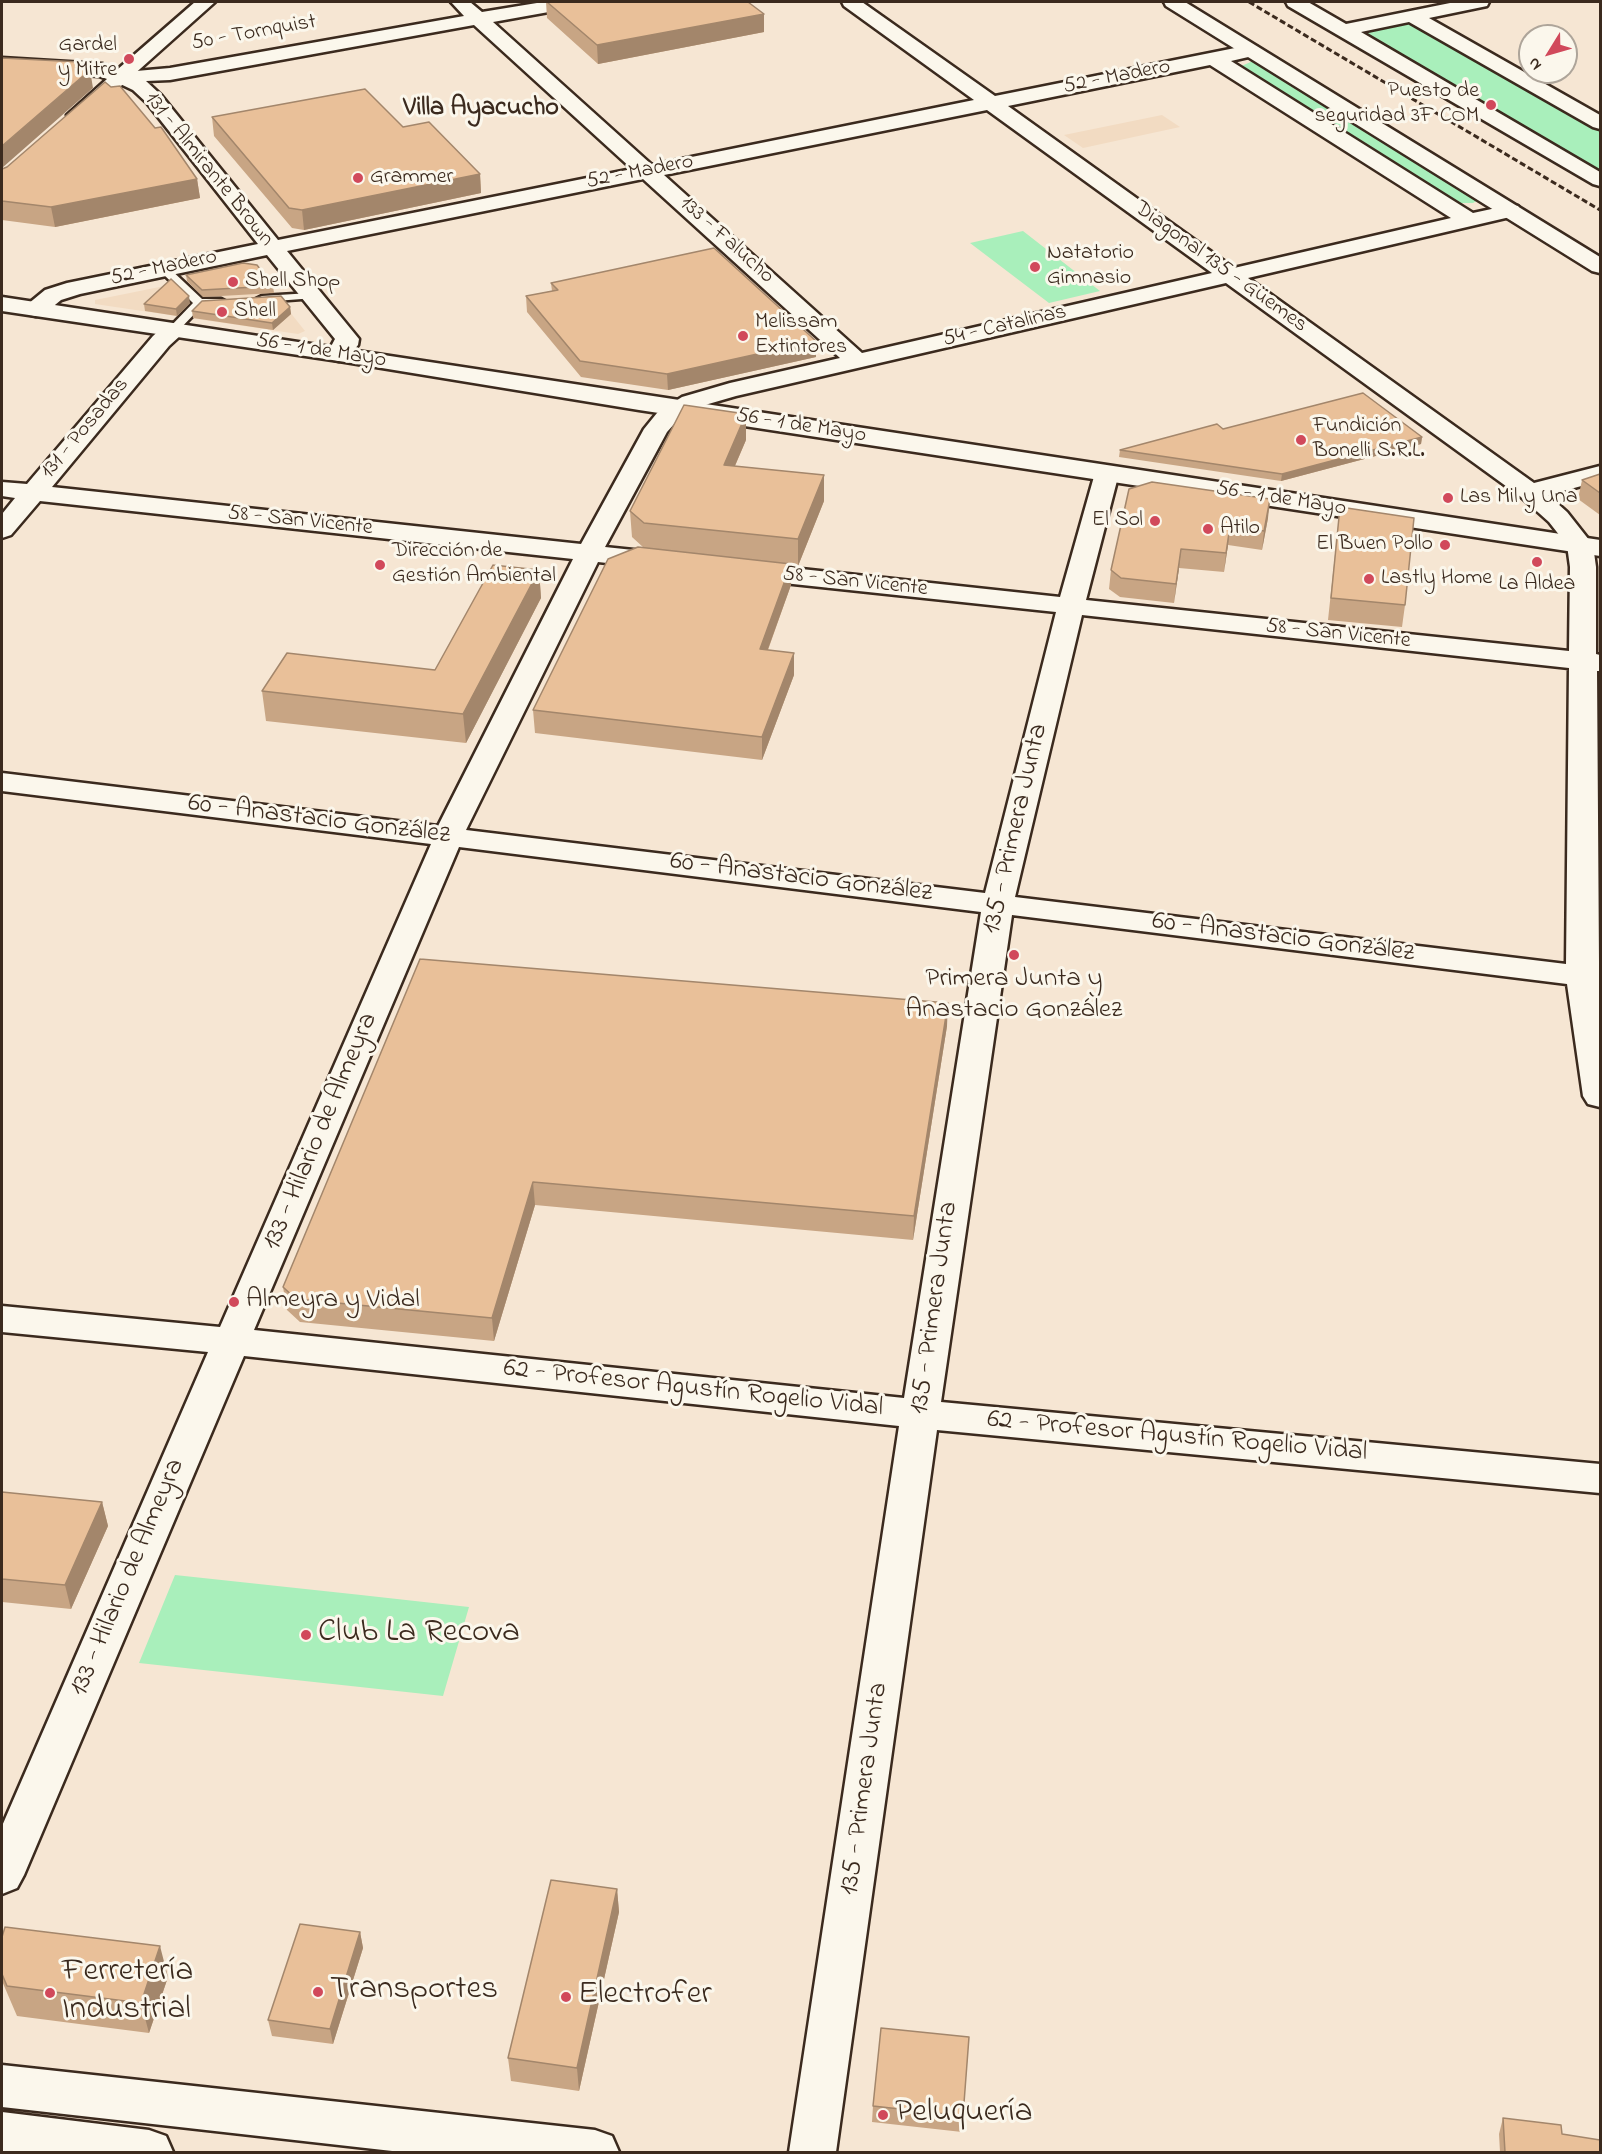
<!DOCTYPE html>
<meta charset="utf-8">
<style>
body{margin:0}
#map{position:relative;width:1602px;height:2154px;overflow:hidden;background:#f6e6d3;font-family:"Indie Flower",sans-serif}
canvas{display:block}
.frame{position:absolute;inset:0;border:3px solid #3b2a1e;pointer-events:none}
.north{position:absolute;left:1518px;top:24px;width:60px;height:60px;box-sizing:border-box;background:#fbf7ec;border:2px solid #aea59a;border-radius:50%;rotate:233deg;font-size:16px;font-weight:700;line-height:24px;text-align:center;color:#3b2a1e}
.north::after{content:'';display:block;margin:auto;width:21px;height:27px;background:#d1495b;clip-path:polygon(50% 0,100% 100%,50% 72%,0 100%)}
</style>
<div id="map">
<canvas width="1602" height="2154"></canvas>
<div class="frame"></div>
<div class="north">N</div>
</div>
<script>
const context = document.querySelector('canvas').getContext('2d');
context.lineJoin = 'round';
function paint(path, color) { context.fillStyle = color; context.fill(path, 'evenodd'); }
const poly = rows => new Path2D(rows.map(r => 'M' + r).join(''));
function stroke(path, color, width, dash) { context.strokeStyle = color; context.lineWidth = width; context.lineCap = dash ? 'butt' : 'round'; context.setLineDash(dash || []); context.stroke(path); }
function write(font, color, halo, rows, align = 'center') {
  context.font = font + ' "Indie Flower",sans-serif'; context.lineWidth = 6; context.setLineDash([]); context.textBaseline = 'middle'; context.strokeStyle = halo; context.fillStyle = color; for (const [text, x, y, turn = 0] of rows) {
    context.save(); context.translate(x, y); context.rotate((+turn || 0) * Math.PI / 180); context.textAlign = isNaN(turn) ? turn : align; if (halo) context.strokeText(text, 0, 0); context.fillText(text, 0, 0); context.restore();
  }
}
paint(poly([
 [1162,115,1180,127,1083,148,1064,135],
 [244,270,258,272,305,331,298,334,95,304,95,300]
]), '#f2dbc2');
paint(poly([
 [1405,22,1418,24,1600,129,1600,176,1361,34],
 [1253,61,1262,61,1482,198,1473,203,1457,203,1239,67],
 [1023,231,1100,291,1049,303,970,243],
 [175,1575,361,1595,469,1607,443,1696,139,1663]
]), '#a9efbb');
const lane = poly([
 [164,266,168,267,202,299,221,299,227,302,221,305,202,306,177,332,169,332,169,328,193,303,160,271,158,269,164,266],
 [311,293,315,294,315,298,262,302,256,299,262,296,311,293]
]);
const street = poly([
 [451,2,470,2,482,12,543,2,580,2,578,6,571,8,493,22,652,165,974,100,844,6,842,2,862,2,995,96,1250,45,1257,47,1260,51,1257,55,1231,61,1473,213,1510,205,1518,206,1521,211,1518,216,1510,217,1248,278,1534,483,1600,466,1600,481,1548,495,1567,512,1593,545,1596,567,1596,654,1600,655,1600,671,1597,671,1600,1107,1588,1104,1583,1096,1567,984,1012,915,941,1402,1600,1464,1600,1493,937,1430,836,2152,789,2152,899,1426,244,1356,24,1875,17,1888,2,1894,2,1826,208,1352,2,1332,2,1306,220,1327,431,844,2,791,2,773,438,826,573,559,40,501,11,535,2,538,2,514,15,498,2,496,2,482,27,484,153,336,165,325,173,323,181,325,185,330,181,335,169,346,52,487,581,544,644,429,657,413,682,397,730,383,840,358,643,179,287,251,359,339,358,345,347,359,339,361,331,359,327,354,335,339,267,255,80,294,61,300,44,314,36,316,28,314,25,309,28,304,45,290,67,283,258,244,147,103,133,90,114,81,111,77,114,73,170,68,464,16,451,2],
 [474,25,632,169,278,240,161,95,146,81,170,80,474,25],
 [1210,65,1451,218,1234,268,1008,106,1210,65],
 [987,110,1212,273,862,353,664,175,987,110],
 [1226,283,1521,497,1549,522,1567,545,1570,567,1569,651,1086,600,1119,473,1116,468,1107,466,1098,468,1095,473,1060,597,746,563,737,565,733,571,737,577,746,579,1056,612,985,893,466,830,598,562,662,569,671,567,675,561,671,555,662,553,605,547,667,432,675,423,698,407,736,396,1226,283],
 [1082,615,1569,668,1566,964,1015,897,1082,615],
 [459,847,981,912,904,1398,254,1330,459,847],
 [1286,2,1308,2,1346,24,1455,2,1489,2,1487,6,1429,18,1600,115,1600,129,1593,127,1409,22,1361,32,1600,172,1600,186,1593,184,1288,6,1286,2]
]);
const secondary = poly([
 [195,2,215,2,84,119,77,121,70,119,67,115,107,79,99,76,2,70,2,58,102,64,118,69,195,2],
 [1164,2,1185,2,1600,257,1600,273,1592,271,1166,6,1164,2],
 [2,297,1600,540,1600,556,639,410,339,361,2,311,2,297],
 [2,2065,595,2130,612,2136,619,2152,401,2152,2,2107,2,2065],
 [2,2112,149,2130,166,2136,173,2152,2,2152,2,2112]
]);
stroke(lane, '#3b2a1e', 5);
stroke(street, '#3b2a1e', 5);
stroke(secondary, '#3b2a1e', 5);
paint(lane, '#fbf7ec');
paint(street, '#fbf7ec');
paint(secondary, '#fbf7ec');
stroke(poly([
 [1249,2,1600,210]
]), '#3b2a1e', 3, [6, 3]);
paint(poly([
 [546,2,748,2,764,14,764,32,598,64,547,18],
 [212,117,403,127,480,174,481,193,304,230,292,228,214,136],
 [155,128,197,179,200,198,55,227,2,220,2,169],
 [186,275,273,286,274,293,203,297,187,281],
 [551,283,816,341,816,357,668,390,581,377,527,312,526,296,552,291],
 [190,303,177,316,145,311,144,304],
 [290,307,291,314,273,330,193,318,192,311],
 [1223,429,1422,437,1421,444,1281,481,1119,457,1120,450],
 [746,440,735,466,824,475,824,501,798,566,791,565,791,585,768,650,794,675,762,760,535,733,533,710,644,548,632,537,630,511],
 [1600,474,1600,515,1578,499,1582,480],
 [1129,489,1268,518,1262,550,1228,545,1224,572,1179,568,1174,603,1120,597,1109,589,1111,570],
 [1340,507,1405,605,1402,627,1328,620],
 [539,570,541,598,466,743,266,721,262,691,435,670],
 [420,959,947,1026,913,1240,535,1205,494,1341,300,1322,287,1310,283,1287],
 [2,1492,102,1502,108,1526,71,1609,2,1602],
 [617,1889,619,1912,579,2091,511,2081,508,2058],
 [360,1932,363,1948,333,2044,272,2036,268,2020],
 [2,1937,168,1977,149,2033,17,2016,2,1981],
 [969,2037,962,2132,872,2122,873,2106],
 [1503,2118,1600,2152,1500,2152,1499,2134]
]), '#c8a584');
paint(poly([
 [764,14,764,32,598,64,597,45],
 [90,70,93,88,2,168,2,146],
 [480,174,481,193,304,230,302,210],
 [197,179,200,198,55,227,51,207],
 [189,296,190,303,177,316,176,309],
 [290,307,291,314,273,330,272,323],
 [816,341,816,357,668,390,667,374],
 [746,414,746,440,724,491,724,465],
 [1422,437,1421,444,1281,481,1282,474],
 [824,475,824,501,798,566,798,539],
 [1270,499,1268,518,1262,550,1264,531],
 [1230,526,1228,545,1224,572,1226,553],
 [1181,549,1179,568,1174,603,1176,584],
 [791,564,791,585,760,671,760,649],
 [539,570,541,598,466,743,463,714],
 [794,653,794,675,762,760,762,737],
 [948,1003,947,1026,913,1240,914,1216],
 [533,1182,535,1205,494,1341,492,1318],
 [102,1502,108,1526,71,1609,65,1585],
 [617,1889,619,1912,579,2091,577,2068],
 [360,1932,363,1948,333,2044,330,2029],
 [160,1946,168,1977,149,2033,141,2003]
]), '#a3866b');
const building = poly([
 [547,2,748,2,764,14,597,45,547,2],
 [2,58,80,62,90,70,2,146,2,58],
 [105,82,111,87,120,86,155,128,161,127,197,179,51,207,2,201,2,169,7,167,105,82],
 [365,89,403,127,429,122,480,174,302,210,289,208,212,117,365,89],
 [714,248,816,341,667,374,580,361,526,296,558,290,551,283,714,248],
 [243,263,257,265,273,286,202,290,186,275,243,263],
 [171,279,189,296,176,309,144,304,171,279],
 [281,296,290,307,272,323,192,311,202,301,281,296],
 [1363,393,1422,437,1282,474,1120,450,1217,424,1223,429,1363,393],
 [684,405,746,414,724,465,824,475,798,539,644,523,630,511,684,405],
 [1600,474,1600,493,1582,480,1600,474],
 [1152,482,1270,499,1264,531,1230,526,1226,553,1181,549,1176,584,1121,578,1111,570,1129,489,1152,482],
 [1340,507,1414,518,1405,605,1331,598,1340,507],
 [638,547,791,564,760,649,794,653,762,737,533,710,608,559,638,547],
 [493,565,539,570,463,714,262,691,287,653,435,670,493,565],
 [420,959,948,1003,914,1216,533,1182,492,1318,296,1299,283,1287,420,959],
 [2,1492,102,1502,65,1585,2,1579,2,1492],
 [551,1880,617,1889,577,2068,508,2058,551,1880],
 [300,1924,360,1932,330,2029,268,2020,300,1924],
 [5,1927,160,1946,141,2003,7,1986,2,1974,2,1937,5,1927],
 [881,2028,969,2037,963,2116,873,2106,881,2028],
 [1503,2118,1561,2125,1562,2134,1600,2140,1600,2152,1505,2152,1503,2118]
]);
paint(building, '#e9c099');
stroke(building, '#a3866b', 1.5);
for (const [x, y, r, color] of [
 [129,59,6,"#d1495b"],
 [1491,105,6,"#d1495b"],
 [358,178,6,"#d1495b"],
 [1035,267,6,"#d1495b"],
 [233,282,6,"#d1495b"],
 [222,312,6,"#d1495b"],
 [743,336,6,"#d1495b"],
 [1301,440,6,"#d1495b"],
 [1448,498,6,"#d1495b"],
 [1155,521,6,"#d1495b"],
 [1208,529,6,"#d1495b"],
 [1445,545,6,"#d1495b"],
 [1537,562,6,"#d1495b"],
 [380,565,6,"#d1495b"],
 [1369,579,6,"#d1495b"],
 [1014,955,6,"#d1495b"],
 [234,1302,6,"#d1495b"],
 [306,1635,6,"#d1495b"],
 [318,1992,6,"#d1495b"],
 [50,1993,6,"#d1495b"],
 [566,1997,6,"#d1495b"],
 [883,2115,6,"#d1495b"]
]) { const dot = new Path2D(); dot.arc(x, y, r, 0, 2 * Math.PI); context.fillStyle = color; context.fill(dot); stroke(dot, '#fbf7ec', 2); }
write('22px', '#3b2a1e', '#fbf7ec', [
 ["50 - Tornquist",254,34,-10],
 ["52 - Madero",1117,78,-11],
 ["131 - Almirante Brown",208,170,51],
 ["52 - Madero",640,173,-11],
 ["133 - Falucho",726,241,42],
 ["Diagonal 135 - Güemes",1220,268,36],
 ["52 - Madero",164,269,-12],
 ["54 - Catalinas",1005,327,-13],
 ["56 - 1 de Mayo",321,352,9],
 ["56 - 1 de Mayo",801,427,9],
 ["131 - Posadas",86,429,-50],
 ["56 - 1 de Mayo",1281,500,9],
 ["58 - San Vicente",300,522,6],
 ["58 - San Vicente",855,583,6],
 ["58 - San Vicente",1338,635,6]
]);
write('22px', '#3b2a1e', '#fbf7ec', [
 ["Gardel",117,46,"right"],
 ["y Mitre",117,71,"right"],
 ["Puesto de",1479,92,"right"],
 ["seguridad 3F COM",1479,117,"right"],
 ["Grammer",370,178],
 ["Natatorio",1047,254],
 ["Gimnasio",1047,279],
 ["Shell Shop",245,282],
 ["Shell",234,312],
 ["Melissam",755,323],
 ["Extintores",755,348],
 ["Fundición",1313,427],
 ["Bonelli S.R.L.",1313,452],
 ["Las Mil y Una",1460,498],
 ["El Sol",1143,521,"right"],
 ["Atilo",1220,529],
 ["El Buen Pollo",1433,545,"right"],
 ["Dirección de",392,552],
 ["Gestión Ambiental",392,577],
 ["Lastly Home",1381,579],
 ["La Aldea",1537,585,"center"]
], 'left');
write('bold 26px', '#3b2a1e', '#fbf7ec', [
 ["Villa Ayacucho",481,110]
]);
write('27px', '#3b2a1e', '#fbf7ec', [
 ["60 - Anastacio González",319,821,7],
 ["135 - Primera Junta",1017,829,-77],
 ["60 - Anastacio González",801,879,7],
 ["60 - Anastacio González",1283,939,7],
 ["133 - Hilario de Almeyra",322,1132,-67],
 ["135 - Primera Junta",936,1308,-82],
 ["62 - Profesor Agustín Rogelio Vidal",693,1390,6],
 ["62 - Profesor Agustín Rogelio Vidal",1177,1438,5],
 ["133 - Hilario de Almeyra",129,1578,-67],
 ["135 - Primera Junta",866,1789,-82]
]);
write('27px', '#3b2a1e', '#fbf7ec', [
 ["Primera Junta y",1014,981],
 ["Anastacio González",1014,1012],
 ["Almeyra y Vidal",246,1302,"left"]
]);
write('33px', '#3b2a1e', '#fbf7ec', [
 ["Club La Recova",318,1635],
 ["Ferretería",62,1974],
 ["Industrial",62,2012],
 ["Transportes",330,1992],
 ["Electrofer",578,1997],
 ["Peluquería",895,2115]
], 'left');
</script>
